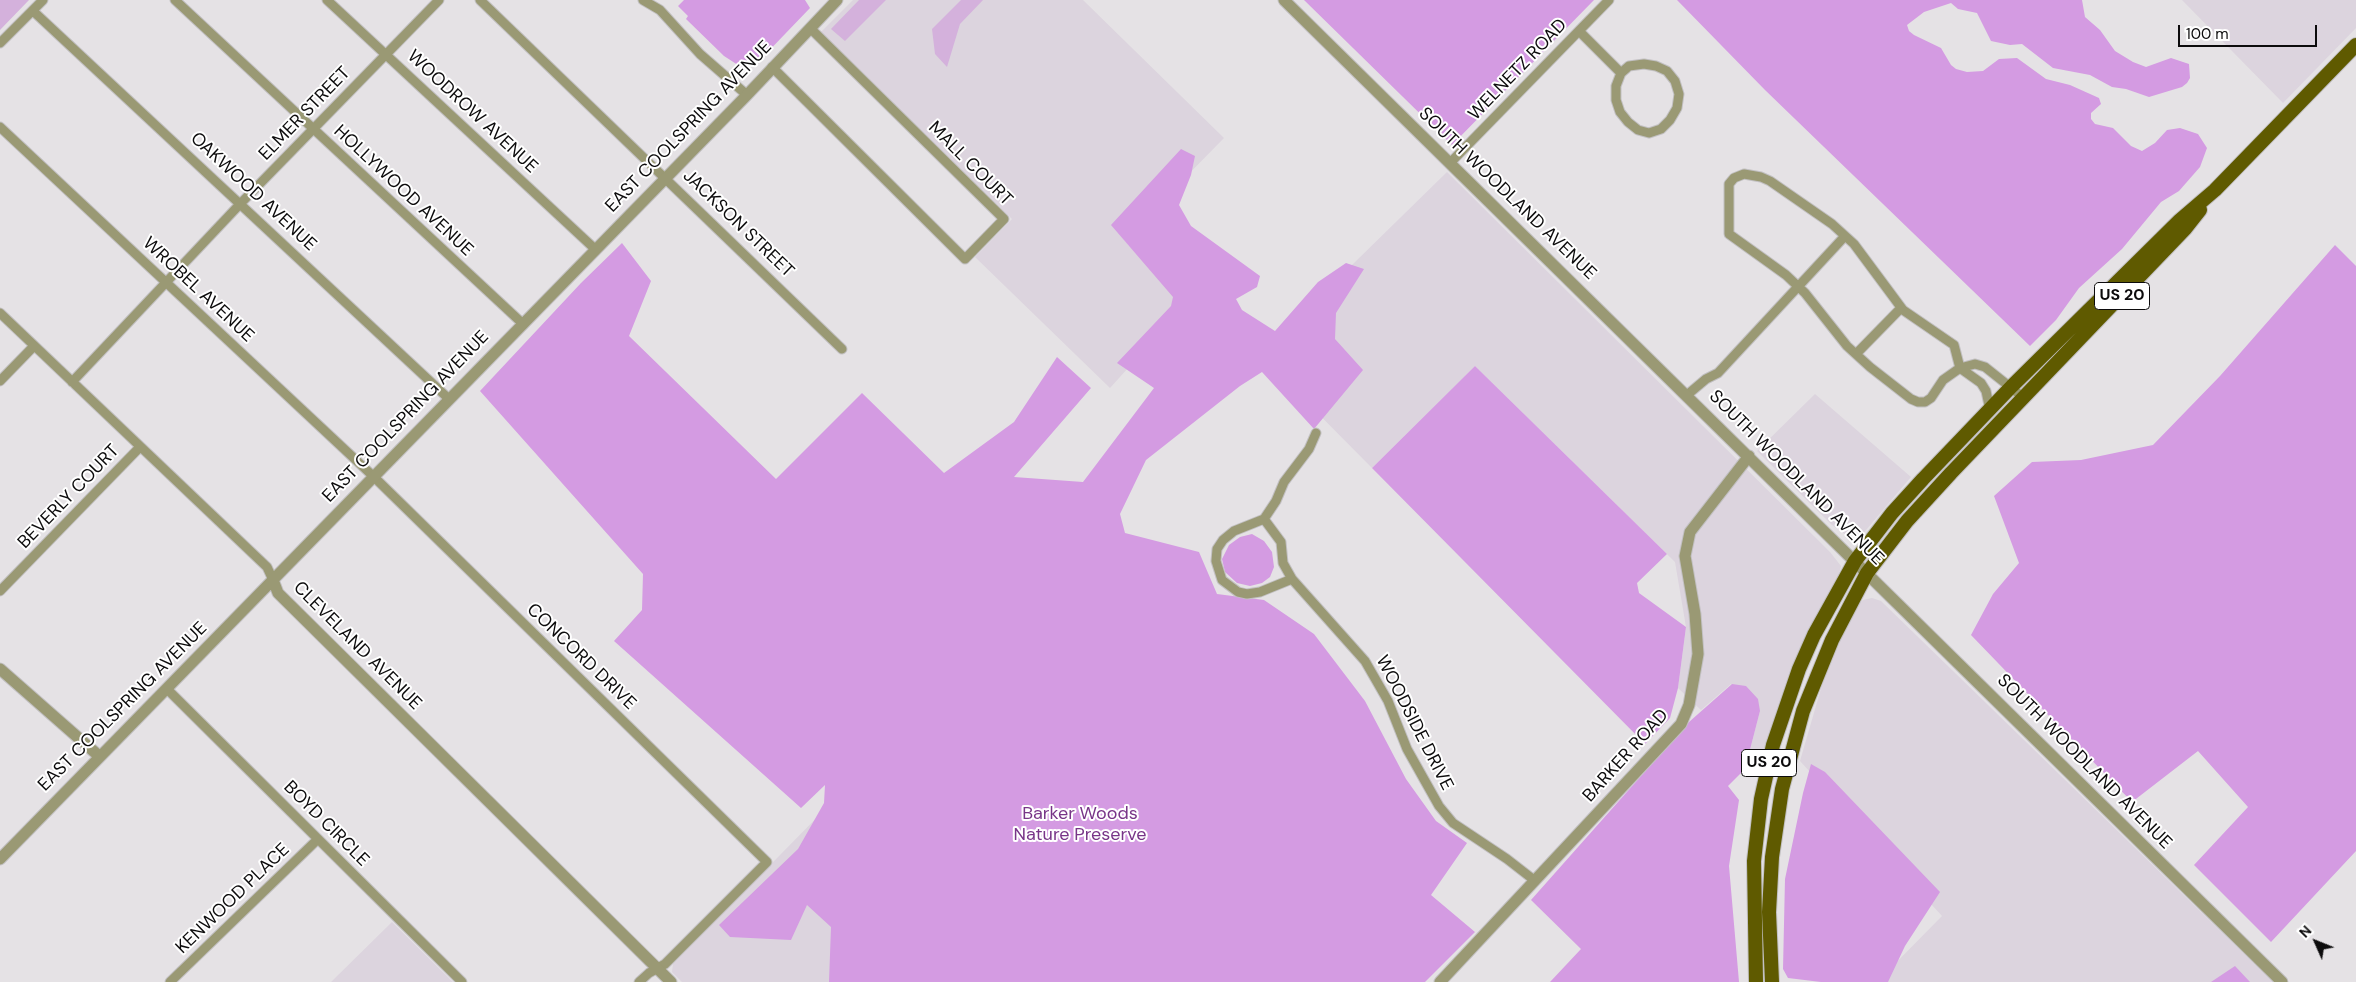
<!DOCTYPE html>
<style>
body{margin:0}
#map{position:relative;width:2356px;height:982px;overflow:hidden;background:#e5e2e5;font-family:"DM Sans",sans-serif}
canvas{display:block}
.north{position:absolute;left:2291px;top:917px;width:50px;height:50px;-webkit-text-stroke:4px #fff;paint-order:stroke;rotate:314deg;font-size:14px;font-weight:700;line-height:20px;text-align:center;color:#0c0b0c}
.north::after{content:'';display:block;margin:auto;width:18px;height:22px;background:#0c0b0c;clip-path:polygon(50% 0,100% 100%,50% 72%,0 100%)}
.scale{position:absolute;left:2178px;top:25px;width:139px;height:22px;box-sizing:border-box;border:2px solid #0c0b0c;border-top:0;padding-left:6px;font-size:15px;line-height:18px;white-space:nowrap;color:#0c0b0c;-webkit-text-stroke:4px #fff;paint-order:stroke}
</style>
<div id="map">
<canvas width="2356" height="982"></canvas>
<div class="north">N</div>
<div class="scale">100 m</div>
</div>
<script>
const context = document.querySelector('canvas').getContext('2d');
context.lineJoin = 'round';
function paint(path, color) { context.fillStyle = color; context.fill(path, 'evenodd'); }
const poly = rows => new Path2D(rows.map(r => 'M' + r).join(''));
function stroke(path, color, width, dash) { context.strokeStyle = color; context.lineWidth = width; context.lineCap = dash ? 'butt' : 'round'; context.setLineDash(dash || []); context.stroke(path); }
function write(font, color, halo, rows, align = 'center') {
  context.font = font + ' "DM Sans",sans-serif'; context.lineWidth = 4; context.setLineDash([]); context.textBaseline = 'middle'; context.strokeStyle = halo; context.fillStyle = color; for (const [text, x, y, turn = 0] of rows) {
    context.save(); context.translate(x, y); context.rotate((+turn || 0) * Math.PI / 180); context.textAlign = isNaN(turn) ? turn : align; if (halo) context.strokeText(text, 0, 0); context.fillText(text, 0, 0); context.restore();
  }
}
paint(poly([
 [853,0,1083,0,1224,138,1124,240,1186,304,1110,388,975,257,1012,219,821,32],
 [2182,0,2356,0,2356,28,2283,103],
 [1447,172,1830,552,1841,566,1838,579,1762,765,1745,769,1760,711,1731,684,1701,710,1678,688,1686,627,1675,562,1475,366,1372,468,1260,355],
 [1815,394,1911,477,1861,536,1846,535,1832,525,1757,451],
 [1872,598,1881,601,2273,982,1877,982,1942,916,1800,761,1829,661,1857,605,1863,600],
 [834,800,922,982,682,982,672,972,673,964],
 [392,922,453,982,331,982]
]), '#dcd4de');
paint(poly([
 [0,0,29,0,0,30],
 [859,0,886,0,845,41,831,29],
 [961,0,983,0,960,24,947,67,935,54,932,29]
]), '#d4b1dc');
paint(poly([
 [684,0,805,0,810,8,760,60,741,67,724,56,686,19,688,16,678,6],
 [1304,0,1594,0,1452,145],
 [1677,0,2082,0,2085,17,2100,30,2115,51,2133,62,2146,67,2171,58,2189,64,2190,78,2187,83,2182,87,2149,97,2126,89,2112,87,2090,75,2053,68,2022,44,2010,45,1991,41,1977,13,1958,9,1951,3,1924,12,1907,25,1909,31,1914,35,1941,48,1951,65,1956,69,1967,72,1983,71,1999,59,2017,58,2046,79,2070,85,2099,98,2101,104,2091,113,2091,119,2095,124,2113,128,2131,146,2142,151,2155,143,2167,130,2180,128,2198,134,2207,148,2200,167,2179,191,2161,202,2122,249,2079,288,2056,320,2030,346,1765,90],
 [1181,149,1195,156,1191,175,1179,205,1191,226,1260,276,1257,287,1236,299,1242,310,1275,331,1318,282,1346,263,1364,269,1336,313,1335,339,1363,370,1314,429,1262,372,1240,386,1146,460,1120,514,1125,533,1199,552,1217,594,1264,600,1314,634,1365,701,1406,779,1436,821,1467,843,1431,895,1475,932,1425,982,829,982,831,927,807,905,791,940,730,937,719,925,798,849,824,803,825,785,801,808,614,641,642,610,643,574,480,391,581,283,622,243,651,281,629,336,776,479,862,393,944,473,1014,422,1057,357,1091,388,1014,477,1083,482,1154,388,1117,363,1171,306,1173,297,1111,225],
 [2335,245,2356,266,2356,851,2271,942,2194,865,2248,807,2198,751,2132,802,1971,635,1993,594,2019,563,1994,496,2032,462,2081,460,2153,445,2220,376],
 [1475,366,1667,554,1637,583,1639,593,1686,627,1678,688,1670,718,1645,744,1372,468],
 [1252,534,1264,541,1272,552,1274,567,1270,577,1262,583,1250,586,1237,583,1225,572,1222,559,1229,545,1240,537],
 [1732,684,1746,686,1758,699,1760,711,1745,769,1728,786,1739,800,1729,866,1739,982,1550,982,1581,949,1531,900,1689,722],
 [1811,764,1825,772,1940,892,1905,946,1888,982,1821,982,1788,978,1783,969,1785,879,1803,793],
 [2235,966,2250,982,2211,982]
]), '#d49be2');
const minor = poly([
 [175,0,522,323],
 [327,0,595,249],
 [480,0,842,349],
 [643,0,660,10,700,54,747,95],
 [33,11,449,399],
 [1579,31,1621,73,1616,86,1616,100,1620,112,1628,122,1638,130,1649,133,1661,129,1670,120,1677,108,1679,94,1675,81,1667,71,1656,66,1644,64,1629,66,1621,73],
 [0,43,43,0],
 [772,67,965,259,1004,219,810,28],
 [0,127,373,476,767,862,665,964,649,973,639,982],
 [1451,162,1609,0],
 [1744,174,1761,177,1770,181,1832,224,1854,244,1903,310,1954,345,1960,368,1943,380,1931,398,1925,402,1918,402,1911,399,1870,367,1847,346,1805,293,1786,275,1729,234,1729,184,1734,178,1744,174],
 [0,313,267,567,273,580],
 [1856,354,1901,308],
 [1960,368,1975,364,1985,367,2024,398],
 [1960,368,1981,383,1986,391,1990,410],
 [0,381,34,346],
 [72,382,241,203,439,0],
 [1687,395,1706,379,1718,373,1845,236],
 [1316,433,1309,449,1284,482,1276,501,1264,519,1281,542,1283,563,1292,579,1365,661,1388,701,1407,749,1439,806,1453,823,1507,859,1534,880],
 [1264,519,1234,531,1223,540,1217,549,1216,561,1222,580,1238,592,1247,594,1260,592,1292,579],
 [0,591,140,447],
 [167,689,462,982],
 [170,982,318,839]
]);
const tertiary = poly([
 [1284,0,2282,982],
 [273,580,278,593,671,982],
 [0,669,99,756],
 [0,859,747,95,837,0],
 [1440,982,1681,724,1689,705,1698,654,1695,614,1685,556,1690,532,1749,456]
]);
const primary = poly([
 [1756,982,1754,861,1761,799,1773,745,1799,669,1814,635,1855,561,1892,513,1923,479,2012,386,2180,220,2215,190,2356,45],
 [1772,982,1769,912,1772,857,1782,789,1803,711,1832,640,1867,573,1907,521,1951,473,2185,229,2200,210]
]);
stroke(minor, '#c2c0c2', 11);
stroke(tertiary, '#c2c0c2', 13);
stroke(primary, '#c2c0c2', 16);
stroke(minor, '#9a9974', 9);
stroke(tertiary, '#9a9974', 11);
stroke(primary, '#5f5a00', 14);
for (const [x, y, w] of [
 [2122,296,55],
 [1769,763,55]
]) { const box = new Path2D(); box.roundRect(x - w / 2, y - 13.5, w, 27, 4); context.fillStyle = '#fff'; context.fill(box); stroke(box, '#0c0b0c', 1); }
write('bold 16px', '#0c0b0c', null, [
 ["US 20",2122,296],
 ["US 20",1769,763]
]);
write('18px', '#0c0b0c', '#fff', [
 ["WELNETZ ROAD",1518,70,-46],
 ["WOODROW AVENUE",472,112,43],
 ["ELMER STREET",305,114,-46],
 ["EAST COOLSPRING AVENUE",689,127,-46],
 ["MALL COURT",970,164,45],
 ["HOLLYWOOD AVENUE",403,191,43],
 ["OAKWOOD AVENUE",253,192,43],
 ["SOUTH WOODLAND AVENUE",1507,194,44],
 ["JACKSON STREET",738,224,44],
 ["WROBEL AVENUE",198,290,43],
 ["EAST COOLSPRING AVENUE",406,417,-46],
 ["SOUTH WOODLAND AVENUE",1796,478,45],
 ["BEVERLY COURT",69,497,-46],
 ["CLEVELAND AVENUE",357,646,45],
 ["CONCORD DRIVE",581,657,44],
 ["EAST COOLSPRING AVENUE",123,707,-45],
 ["WOODSIDE DRIVE",1414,723,63],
 ["BARKER ROAD",1626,756,-48],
 ["SOUTH WOODLAND AVENUE",2084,762,45],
 ["BOYD CIRCLE",326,824,45],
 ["KENWOOD PLACE",233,899,-44]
]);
write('18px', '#783588', '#fff', [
 ["Barker Woods",1080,814],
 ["Nature Preserve",1080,835]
]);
</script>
